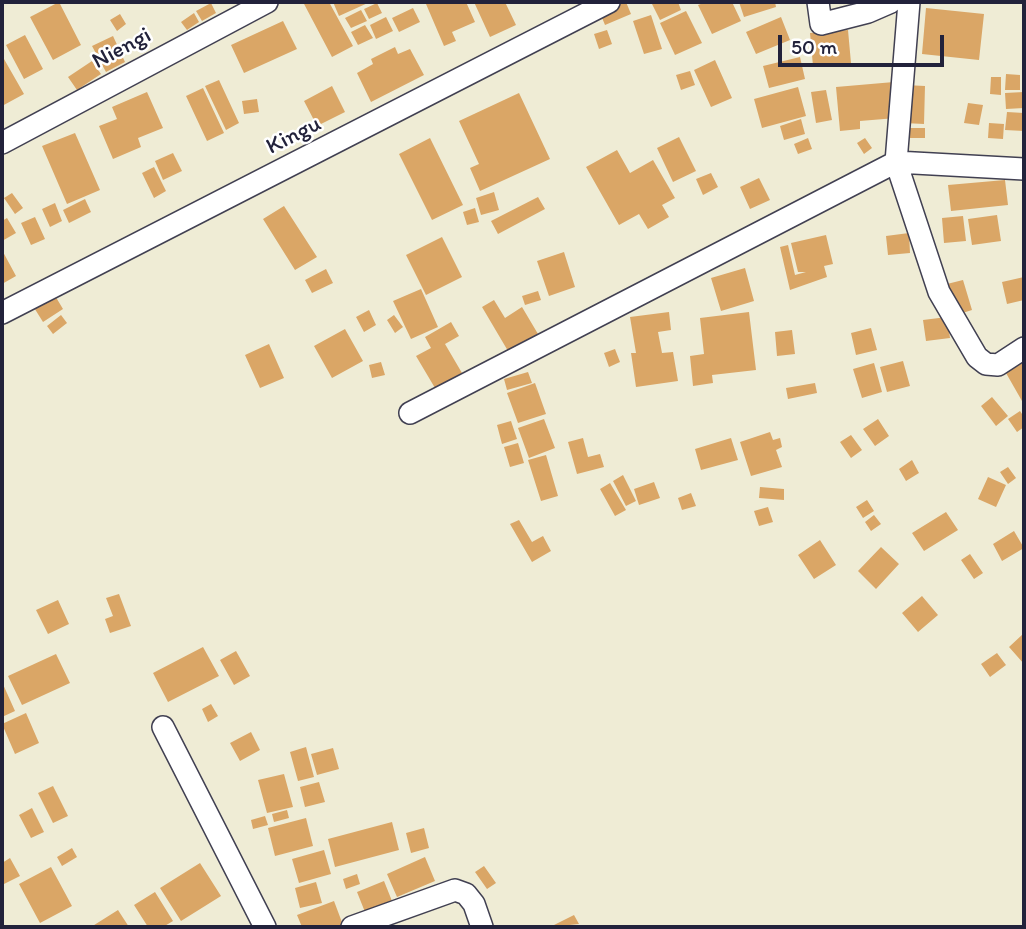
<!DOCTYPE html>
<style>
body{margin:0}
#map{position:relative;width:1026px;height:929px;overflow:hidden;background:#efecd5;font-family:Itim,sans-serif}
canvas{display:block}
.frame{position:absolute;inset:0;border:4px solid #22223b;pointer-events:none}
.scale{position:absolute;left:778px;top:35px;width:166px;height:32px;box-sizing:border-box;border:4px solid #22223b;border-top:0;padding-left:9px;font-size:21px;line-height:24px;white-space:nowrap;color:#22223b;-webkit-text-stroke:5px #fff;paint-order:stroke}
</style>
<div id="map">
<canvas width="1026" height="929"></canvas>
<div class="frame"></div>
<div class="scale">50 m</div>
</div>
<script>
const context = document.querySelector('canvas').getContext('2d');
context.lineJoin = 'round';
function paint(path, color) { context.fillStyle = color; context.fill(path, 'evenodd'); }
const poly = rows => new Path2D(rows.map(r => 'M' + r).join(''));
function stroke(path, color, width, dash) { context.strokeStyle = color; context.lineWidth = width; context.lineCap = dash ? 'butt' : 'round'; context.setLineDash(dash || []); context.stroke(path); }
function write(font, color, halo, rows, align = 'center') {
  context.font = font + ' Itim,sans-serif'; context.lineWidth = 5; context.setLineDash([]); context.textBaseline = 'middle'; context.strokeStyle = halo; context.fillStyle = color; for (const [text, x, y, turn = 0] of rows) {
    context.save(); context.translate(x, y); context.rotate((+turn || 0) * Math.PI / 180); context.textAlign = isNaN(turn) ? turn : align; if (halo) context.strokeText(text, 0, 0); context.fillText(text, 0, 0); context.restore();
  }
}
paint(poly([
 [59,2,81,45,53,60,30,17],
 [303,2,329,2,353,46,332,57],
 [333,2,370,2,339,16],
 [431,2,466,2,475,22,452,32,456,41,444,46,426,4],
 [474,2,505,2,516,25,490,37],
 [612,2,626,2,631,14,605,25,598,8],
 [651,2,678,2,681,10,660,20],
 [706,2,732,2,741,21,712,34,698,5],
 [739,2,775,2,776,7,744,17],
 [211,3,216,13,202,21,196,11],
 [377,3,382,13,369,19,364,9],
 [413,8,420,22,399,32,392,18],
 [926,8,984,14,979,60,922,54],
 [361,10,367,21,351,28,345,18],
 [686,11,702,43,675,55,660,23],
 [194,13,199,22,187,30,181,22],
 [120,14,126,24,117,31,110,20],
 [651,15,662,49,644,54,633,21],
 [386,17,393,31,376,39,370,25],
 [781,17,790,40,756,54,746,32],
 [283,21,297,49,244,73,231,45],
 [365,25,373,38,358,45,351,32],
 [607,30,612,44,599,49,594,34],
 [848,30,851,63,813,66,810,33],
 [25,35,43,69,24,79,6,45],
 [113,36,125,62,106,72,92,46],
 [395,47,398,54,410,49,424,75,371,102,357,73,373,64,371,59],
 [800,57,805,79,769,88,763,66],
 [4,59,24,94,2,106,2,60],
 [715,60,732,98,711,107,694,70],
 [92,61,101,74,77,90,68,77],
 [690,71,695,85,681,90,676,75],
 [1006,74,1020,75,1020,90,1005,90],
 [991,77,1001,77,1001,95,990,94],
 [219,80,239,123,226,130,205,86],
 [894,82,896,118,860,121,860,129,840,131,836,87],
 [905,85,925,86,924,124,904,123],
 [332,86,345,112,317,126,304,101],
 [798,87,806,116,762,128,754,99],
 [203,88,224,133,207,141,186,96],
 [826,90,832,120,816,123,811,92],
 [147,92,163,128,138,138,141,147,113,159,99,126,117,119,112,107],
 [1024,92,1024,108,1006,109,1005,93],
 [519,93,550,159,480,191,470,168,479,164,459,121],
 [257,99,259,112,244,114,242,101],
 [968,103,983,105,979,125,964,123],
 [1007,112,1024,113,1024,131,1005,130],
 [801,119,805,134,784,140,780,126],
 [989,123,1004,124,1003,139,988,138],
 [903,128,925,128,925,138,903,138],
 [75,133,100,190,67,204,42,146],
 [679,137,696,171,673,182,657,148],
 [430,138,463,205,432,220,399,154],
 [808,138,812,149,798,154,794,144],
 [865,138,872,148,864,154,857,143],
 [617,150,630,173,653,160,675,198,662,205,669,217,648,229,639,214,619,225,586,167],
 [173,153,182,171,163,180,155,161],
 [154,167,166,191,154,198,142,173],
 [711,173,718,187,703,195,696,179],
 [759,178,770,200,750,209,740,187],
 [1005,180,1008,205,951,211,948,185],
 [494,192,499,210,481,215,476,198],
 [12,193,23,208,15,214,4,198],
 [538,197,545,209,498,234,491,221],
 [85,199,91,212,69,223,63,210],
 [55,203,62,221,50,227,42,209],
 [284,206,317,257,295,270,263,219],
 [475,208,479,222,467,225,463,212],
 [997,215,1001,241,972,245,968,219],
 [963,216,966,241,944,243,942,218],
 [35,217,45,239,31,245,21,223],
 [7,218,16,233,2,241,2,221],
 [909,233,910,253,888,255,886,236],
 [826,235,833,264,824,266,827,277,790,290,780,247,788,245,795,275,806,272,798,272,791,243],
 [442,237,462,277,426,295,406,255],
 [2,250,16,276,2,284],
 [564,252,575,287,549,296,537,261],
 [745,268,754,301,721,311,711,278],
 [326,269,333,283,312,293,305,280],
 [1024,277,1024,300,1007,304,1002,282],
 [963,280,972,310,956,315,947,284],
 [421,289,438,327,411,339,393,301],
 [538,291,541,300,525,305,522,296],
 [54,294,63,309,43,322,33,306],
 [494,300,505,318,522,307,538,334,508,351,482,307],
 [369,310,376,325,364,332,356,317],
 [669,312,671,330,658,332,662,353,673,352,678,381,636,387,631,353,636,353,630,317],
 [749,312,756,370,712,375,713,383,693,386,690,356,704,354,700,318],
 [61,315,67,323,53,334,47,326],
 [394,315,403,327,395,333,387,320],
 [947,317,950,338,926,341,923,320],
 [451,322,459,336,445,344,462,373,435,388,416,356,431,348,425,337],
 [871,328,877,350,856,355,851,333],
 [345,329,363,361,332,378,314,346],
 [792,330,795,354,777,356,775,332],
 [269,344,284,378,260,388,245,355],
 [615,349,620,362,609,367,604,353],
 [903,361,910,386,887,392,880,367],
 [381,362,385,375,372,378,369,365],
 [1024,362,1024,400,1022,401,1006,373],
 [874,363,882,392,862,398,853,369],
 [528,372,532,383,507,390,504,379],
 [535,383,546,414,518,423,507,393],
 [815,383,817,393,788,399,786,388],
 [992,397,1008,416,996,426,981,406],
 [1020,411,1024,417,1024,427,1017,432,1008,419],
 [544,419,555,448,529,458,518,428],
 [878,419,889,436,875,446,863,429],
 [511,421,517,439,502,444,497,425],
 [770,432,773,440,780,438,782,447,776,450,782,467,751,476,740,442],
 [851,435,862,450,851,458,840,442],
 [583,438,588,457,600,454,604,467,577,474,568,442],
 [731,438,738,460,701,470,695,449],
 [518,443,524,463,510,467,504,447],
 [546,455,558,496,541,501,528,460],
 [912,460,919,473,906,481,899,469],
 [1008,467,1016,478,1008,484,1000,472],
 [623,475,636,501,626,506,613,481],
 [988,477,1006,485,996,507,978,499],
 [654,482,660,498,639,505,634,489],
 [610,483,626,510,615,516,600,489],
 [760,487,784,489,784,500,759,498],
 [691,493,696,506,682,510,678,498],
 [867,500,874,511,863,518,856,507],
 [768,507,773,522,759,526,754,511],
 [946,512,958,530,924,551,912,533],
 [874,515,881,524,871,531,865,522],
 [519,520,532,542,543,536,551,551,532,562,510,524],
 [1014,531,1024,548,1002,561,993,544],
 [820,540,836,565,814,579,798,555],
 [881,547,899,564,876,589,858,571],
 [970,554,983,573,974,579,961,560],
 [119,594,131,626,110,633,105,619,113,616,106,598],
 [922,596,938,615,918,632,902,613],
 [58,600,69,624,48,634,36,610],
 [1023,634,1024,636,1024,664,1009,647],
 [203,647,219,676,168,702,153,673],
 [236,651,250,676,234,685,220,660],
 [997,653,1006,665,990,677,981,664],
 [56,654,70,683,22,705,8,676],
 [2,682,15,711,2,717],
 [211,704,218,716,208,722,202,709],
 [26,713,39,743,15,754,2,724],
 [251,732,260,750,240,761,230,743],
 [306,747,314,777,298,781,290,752],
 [333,748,339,769,317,775,311,754],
 [284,774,293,807,267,813,258,780],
 [319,782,325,802,305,807,300,787],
 [53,786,68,816,53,823,38,793],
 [32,808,44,832,31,838,19,815],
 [287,810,289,818,274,822,272,814],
 [265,816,268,825,253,829,251,820],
 [306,818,313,846,275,856,268,828],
 [392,822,399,850,335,867,328,839],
 [424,828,429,848,411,853,406,833],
 [72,848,77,857,62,866,57,857],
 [324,850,331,874,299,883,292,859],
 [425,857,435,881,397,897,387,874],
 [10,858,20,876,2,885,2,863],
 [200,863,221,896,181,921,160,888],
 [484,866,496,883,487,889,475,872],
 [51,867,72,906,40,923,19,884],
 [357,874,360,884,346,889,343,879],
 [384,881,394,906,367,917,357,892],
 [316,882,322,903,300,908,295,888],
 [155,892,173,921,163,927,148,927,134,905],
 [334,901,343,925,302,927,297,915],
 [118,910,129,927,91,927],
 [574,915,579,924,550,927]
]), '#daa666');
const minor = poly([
 [818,2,821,24,868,12,891,2],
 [909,2,896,162,939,292,977,357,986,364,998,365,1024,348],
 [2,143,267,2],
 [2,313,609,2],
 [410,413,896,162,1024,169],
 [163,727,265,927],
 [352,927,455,890,466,894,474,904,482,927]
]);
stroke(minor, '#414052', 24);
stroke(minor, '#fff', 21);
write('23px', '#22223b', '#fff', [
 ["Niengi",122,49,-28],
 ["Kingu",294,136,-27]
]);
</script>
